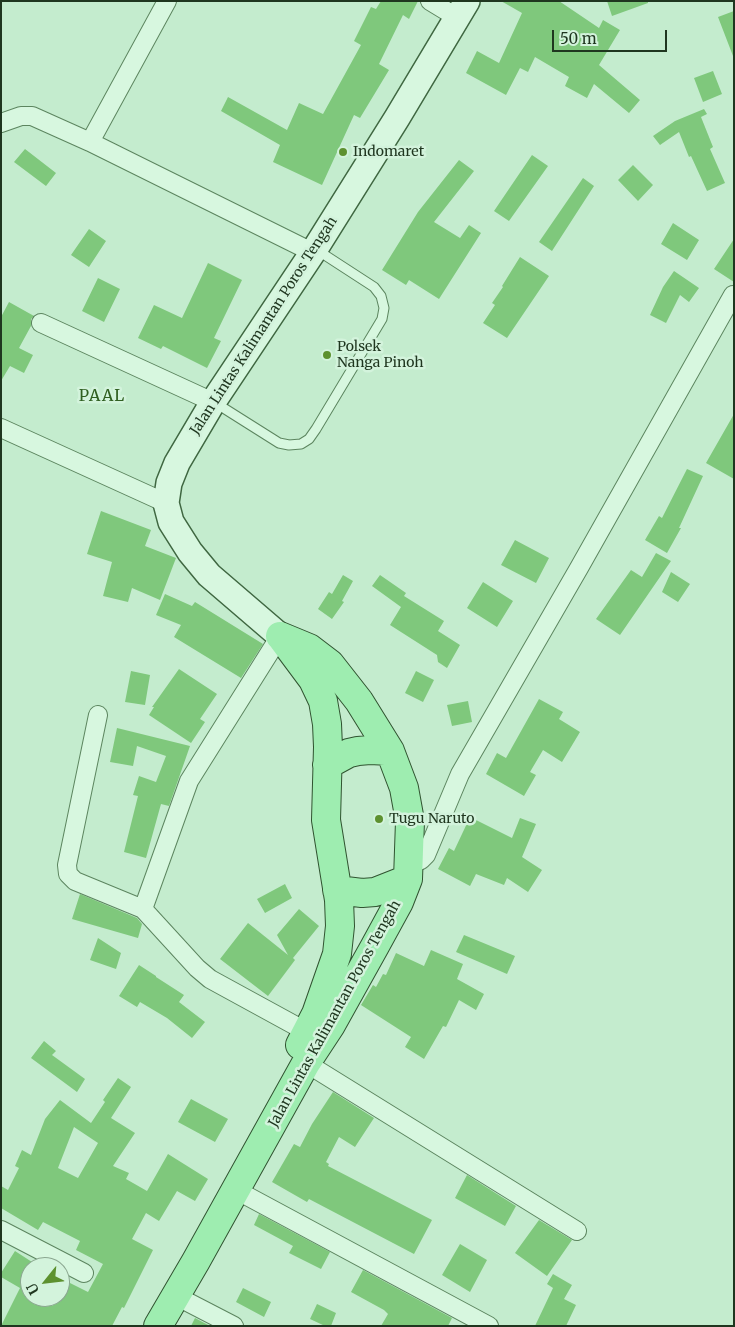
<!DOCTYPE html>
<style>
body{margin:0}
#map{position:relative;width:735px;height:1327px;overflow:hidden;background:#c4ecce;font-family:Merriweather,serif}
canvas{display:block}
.frame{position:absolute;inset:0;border:2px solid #1f361f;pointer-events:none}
.north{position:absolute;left:20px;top:1257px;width:50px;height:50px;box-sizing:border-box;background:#d3f3dc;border:1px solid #8ba790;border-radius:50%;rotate:241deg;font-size:14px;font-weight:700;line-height:20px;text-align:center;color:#1f361f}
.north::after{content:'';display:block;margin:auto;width:18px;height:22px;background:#5d912f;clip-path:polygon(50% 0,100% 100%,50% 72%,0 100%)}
.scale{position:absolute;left:552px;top:30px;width:115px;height:22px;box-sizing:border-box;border:2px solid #1f361f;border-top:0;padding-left:6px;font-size:15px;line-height:18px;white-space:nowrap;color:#1f361f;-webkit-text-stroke:4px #d3f3dc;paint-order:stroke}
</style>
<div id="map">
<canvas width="735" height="1327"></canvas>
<div class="frame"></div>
<div class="north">U</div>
<div class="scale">50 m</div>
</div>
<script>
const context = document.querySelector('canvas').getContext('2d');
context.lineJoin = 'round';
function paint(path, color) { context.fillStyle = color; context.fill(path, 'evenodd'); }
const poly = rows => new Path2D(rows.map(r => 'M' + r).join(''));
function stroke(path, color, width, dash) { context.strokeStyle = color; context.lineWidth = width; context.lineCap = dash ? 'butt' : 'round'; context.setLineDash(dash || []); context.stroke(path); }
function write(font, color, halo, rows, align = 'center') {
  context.font = font + ' Merriweather,serif'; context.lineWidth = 5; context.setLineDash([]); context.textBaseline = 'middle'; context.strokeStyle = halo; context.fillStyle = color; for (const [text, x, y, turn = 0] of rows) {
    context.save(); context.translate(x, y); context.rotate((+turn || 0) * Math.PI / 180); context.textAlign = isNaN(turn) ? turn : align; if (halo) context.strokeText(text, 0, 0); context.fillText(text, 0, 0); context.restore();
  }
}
paint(poly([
 [381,1,418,1,409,19,403,15,379,64,389,70,360,118,354,115,322,185,273,162,280,145,221,111,228,97,287,130,299,103,323,114,361,45,354,41,371,7,376,9],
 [501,1,559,1,599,28,603,20,620,30,599,65,640,100,629,113,594,84,587,98,565,86,569,77,535,57,528,72,520,68,506,95,466,73,477,51,499,63,522,13],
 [607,1,648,1,648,3,612,16],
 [734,11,734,55,733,56,718,17],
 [713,71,722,94,703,102,694,78],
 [704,109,707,114,701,117,713,147,710,149,725,183,707,191,691,156,689,157,679,132,660,145,653,136,675,121],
 [25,149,56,173,46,186,14,162],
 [532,155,548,166,509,221,494,211],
 [459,160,474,171,434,222,460,238,469,225,481,233,439,299,409,280,406,285,382,270,418,212],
 [633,165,653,185,638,201,618,180],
 [583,178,594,186,552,251,539,242],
 [673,223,699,240,687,260,661,244],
 [89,229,106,241,89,267,71,255],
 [734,239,734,282,714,269],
 [520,257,549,276,507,338,483,323,495,305,492,303,503,287,502,286],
 [208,263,242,280,214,338,221,341,207,368,163,346,161,349,138,338,154,305,182,318],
 [674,271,699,288,689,302,680,295,666,323,650,315,663,287],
 [98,278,120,289,104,322,82,311],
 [9,302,34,316,31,319,31,326,19,348,33,355,24,373,10,366,1,381,1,317],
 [734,414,734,479,706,463],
 [687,469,703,476,679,528,681,528,667,553,645,540,659,516,662,518],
 [101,511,151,530,145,546,176,558,160,600,132,588,128,602,103,596,112,562,87,554],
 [515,540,549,558,536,583,501,565],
 [656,553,671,561,620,635,596,619,631,570,642,577],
 [671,572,690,584,678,602,662,592],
 [343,575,353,581,342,601,344,602,332,619,318,609,329,592,332,594],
 [380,575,406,593,404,596,444,621,438,631,460,645,447,668,438,662,437,655,390,625,401,607,372,586],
 [483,582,513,601,497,627,467,608],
 [165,594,192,606,195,602,263,644,241,678,174,637,181,625,156,615],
 [179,669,217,694,200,719,205,722,191,743,149,715,154,707,152,707],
 [131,671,150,675,145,705,125,702],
 [416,671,434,680,423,702,405,693],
 [539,699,563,712,559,719,580,732,562,762,543,750,530,772,536,775,524,796,486,774,497,753,506,758],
 [468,701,472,722,452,726,447,705],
 [117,728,190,746,169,806,161,804,146,858,124,852,138,796,133,795,139,776,156,782,166,756,137,746,133,766,110,762],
 [470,817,512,838,520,818,536,824,522,857,542,870,528,892,507,878,504,885,476,874,470,886,438,869,449,848,454,851],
 [285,884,292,898,265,913,257,899],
 [80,894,137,918,142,924,138,938,72,919],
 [299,909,319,926,293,958,295,960,268,996,220,959,248,923,288,955,277,935],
 [464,935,515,956,507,974,456,952],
 [98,938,121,953,116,969,90,960],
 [431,950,463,964,457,979,484,994,476,1010,459,1000,446,1027,443,1026,424,1059,405,1047,411,1037,361,1005,373,985,376,987,383,974,386,975,396,953,424,966],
 [139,965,156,976,156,977,184,995,179,1002,205,1022,192,1038,167,1018,140,1002,137,1007,119,996],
 [44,1041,56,1051,52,1055,85,1079,77,1092,31,1058],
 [118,1078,131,1087,111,1118,135,1133,113,1166,129,1173,126,1179,147,1191,168,1154,208,1179,195,1201,177,1191,159,1221,146,1213,132,1239,153,1250,124,1308,122,1307,112,1326,1,1326,20,1288,1,1277,1,1273,15,1251,32,1262,30,1266,30,1297,60,1297,60,1278,88,1292,103,1264,76,1250,80,1241,43,1222,38,1230,1,1208,1,1186,8,1190,19,1168,15,1166,22,1150,31,1155,45,1119,60,1100,91,1123,105,1102,103,1100],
 [74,1127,98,1143,78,1178,58,1168],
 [333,1092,374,1118,355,1147,339,1137,326,1162,329,1164,328,1166,432,1220,414,1254,309,1199,307,1202,272,1182,294,1144,300,1147,312,1124],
 [191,1099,228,1119,215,1142,178,1122],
 [467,1175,516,1206,505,1226,455,1198],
 [259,1214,330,1252,321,1269,289,1253,293,1246,254,1225],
 [539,1220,572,1240,547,1276,515,1253],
 [460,1244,487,1260,470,1292,442,1275],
 [363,1270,452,1318,448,1326,381,1326,388,1314,384,1310,351,1292],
 [553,1274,572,1285,564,1299,576,1305,566,1326,535,1326,553,1288,547,1284],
 [243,1288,271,1302,264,1317,236,1302],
 [317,1304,336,1313,331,1326,325,1326,310,1319],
 [195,1318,210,1326,191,1326]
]), '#7fc87c');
const service = poly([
 [214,402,279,443,289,445,301,444,309,439,316,429,382,319,384,308,381,296,374,287,317,250]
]);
const minor = poly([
 [430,1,458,18],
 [1,123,21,116,32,116,90,142,312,252],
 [90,142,167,1],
 [41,323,213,402],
 [1,428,166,503],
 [98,715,67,865,68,874,75,881,143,909,189,781,280,636],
 [409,865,421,860,426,855,460,774,579,568,733,295],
 [143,909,197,968,210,979,307,1032],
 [306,1063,577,1231],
 [236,1190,489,1326],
 [1,1230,84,1273],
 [176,1296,234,1326]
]);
const secondary = poly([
 [280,636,209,575,190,552,171,522,166,503,169,483,177,463,213,402,315,249,397,118,467,1]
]);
const primary = poly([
 [281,637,313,680,323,701,327,724,328,747,326,820,339,900,340,926,337,954,316,1014,300,1045],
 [327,765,349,753,358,751,370,750,390,751],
 [337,890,362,893,375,892,408,879],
 [158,1326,196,1261,306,1063,331,1025,375,946,399,902,408,879,410,821,404,788,390,751,359,701,330,664,309,648,280,636]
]);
stroke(service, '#5c855f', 11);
stroke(minor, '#5c855f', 20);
stroke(secondary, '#3f6741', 28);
stroke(primary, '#305330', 30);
stroke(service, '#d7f7df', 9);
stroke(minor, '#d7f7df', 18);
stroke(secondary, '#d7f7df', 25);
stroke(primary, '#9eedb0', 28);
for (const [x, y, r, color] of [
 [343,152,5,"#5d912f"],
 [327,355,5,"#5d912f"],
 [379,819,5,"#5d912f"]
]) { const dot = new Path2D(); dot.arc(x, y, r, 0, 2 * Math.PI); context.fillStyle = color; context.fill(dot); stroke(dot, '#d3f3dc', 2); }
write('14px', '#1f361f', '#d3f3dc', [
 ["Indomaret",353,152],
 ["Polsek",337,347],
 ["Nanga Pinoh",337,363],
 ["Tugu Naruto",389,819]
], 'left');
write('14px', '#1f361f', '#d3f3dc', [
 ["Jalan Lintas Kalimantan Poros Tengah",264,326,-57],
 ["Jalan Lintas Kalimantan Poros Tengah",335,1014,-61]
]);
context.letterSpacing = '1px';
write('16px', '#306021', '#d3f3dc', [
 ["PAAL",102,396]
]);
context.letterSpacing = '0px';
</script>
